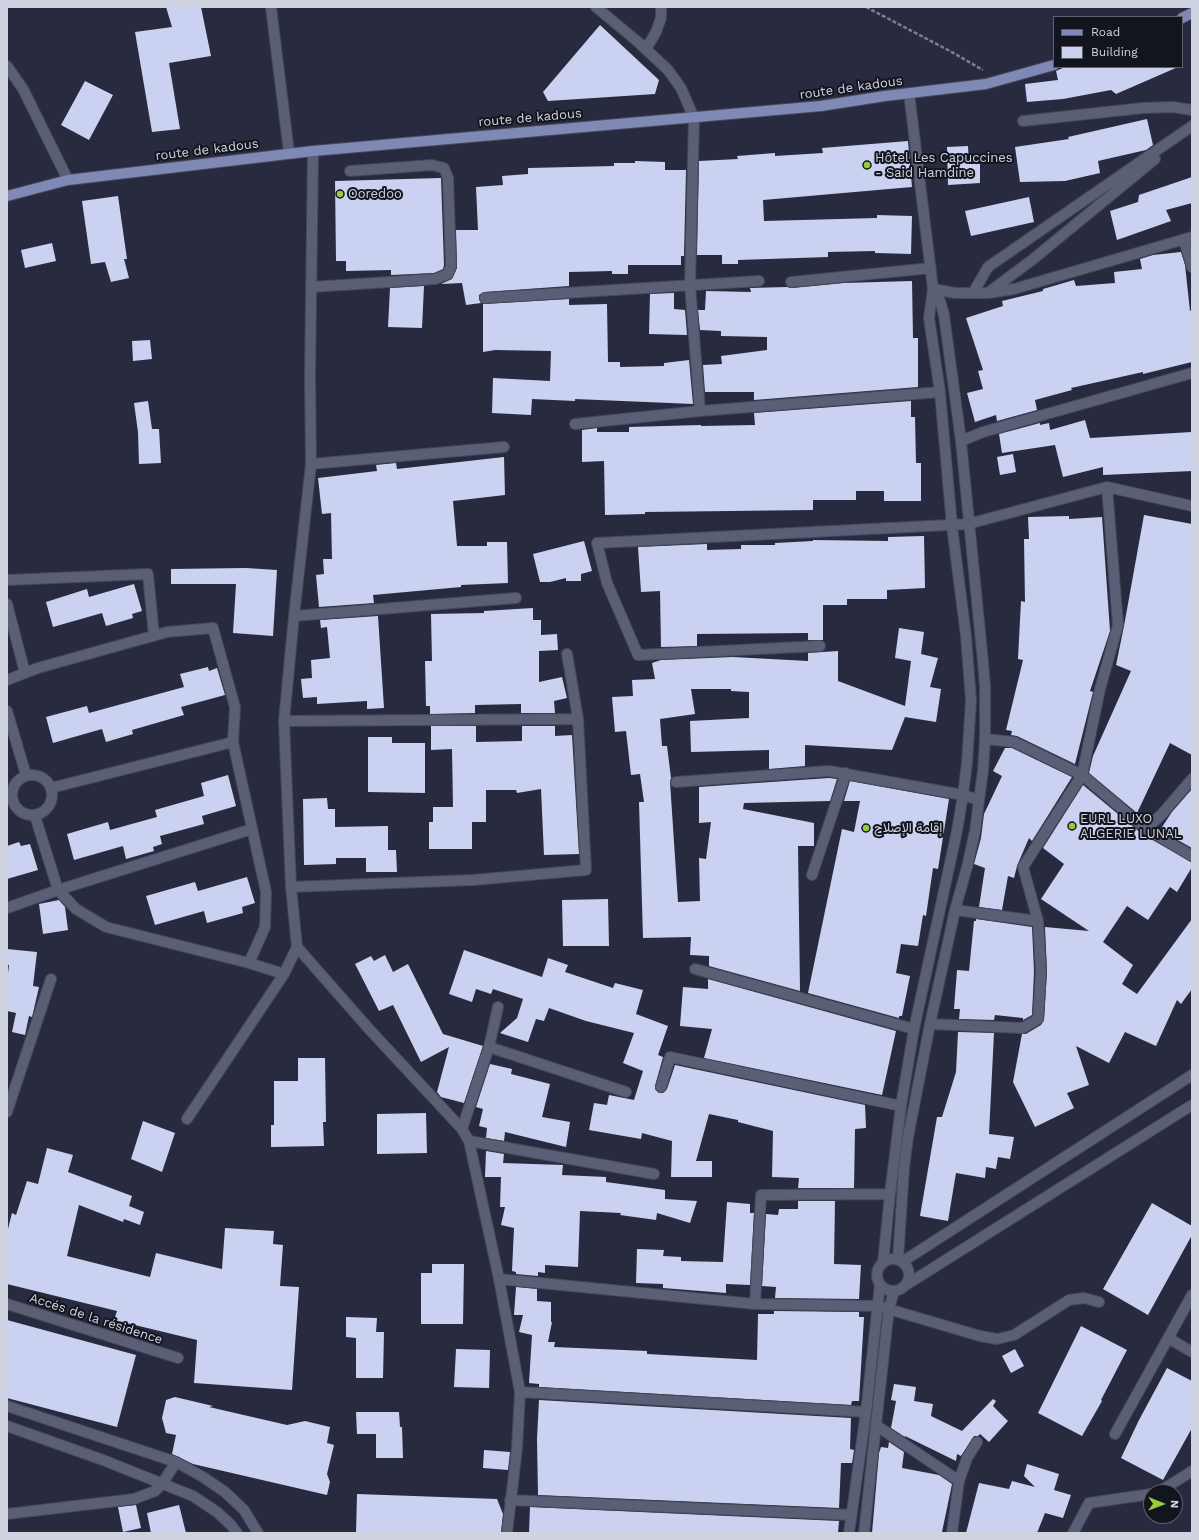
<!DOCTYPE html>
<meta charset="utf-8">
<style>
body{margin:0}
#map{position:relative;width:1199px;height:1540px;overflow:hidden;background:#282b3f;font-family:"Work Sans",sans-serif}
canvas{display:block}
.frame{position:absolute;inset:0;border:8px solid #cfd2df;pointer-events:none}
.legend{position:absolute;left:1053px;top:16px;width:130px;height:52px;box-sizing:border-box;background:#13151e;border:1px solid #5e616b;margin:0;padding:5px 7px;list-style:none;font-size:12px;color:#cfd2df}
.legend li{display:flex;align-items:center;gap:8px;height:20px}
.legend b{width:20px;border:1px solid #5e616b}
.north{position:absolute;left:1143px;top:1484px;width:40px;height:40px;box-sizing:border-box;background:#13151e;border:1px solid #5e616b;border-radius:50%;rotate:91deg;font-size:11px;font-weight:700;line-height:16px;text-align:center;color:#cfd2df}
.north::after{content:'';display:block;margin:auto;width:14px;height:18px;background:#98cb37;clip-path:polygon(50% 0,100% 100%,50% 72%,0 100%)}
</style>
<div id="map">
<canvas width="1199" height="1540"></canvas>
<div class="frame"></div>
<ul class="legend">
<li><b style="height:5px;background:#8088b6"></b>Road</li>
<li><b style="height:11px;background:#cbd1f1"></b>Building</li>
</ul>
<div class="north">N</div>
</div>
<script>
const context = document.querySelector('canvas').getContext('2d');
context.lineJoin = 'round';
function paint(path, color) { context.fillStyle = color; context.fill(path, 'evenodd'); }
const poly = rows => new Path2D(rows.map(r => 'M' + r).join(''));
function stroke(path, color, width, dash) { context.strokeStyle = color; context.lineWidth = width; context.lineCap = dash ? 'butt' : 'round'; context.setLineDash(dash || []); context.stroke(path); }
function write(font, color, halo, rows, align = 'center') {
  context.font = font + ' "Work Sans",Vazirmatn,sans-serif'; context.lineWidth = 4; context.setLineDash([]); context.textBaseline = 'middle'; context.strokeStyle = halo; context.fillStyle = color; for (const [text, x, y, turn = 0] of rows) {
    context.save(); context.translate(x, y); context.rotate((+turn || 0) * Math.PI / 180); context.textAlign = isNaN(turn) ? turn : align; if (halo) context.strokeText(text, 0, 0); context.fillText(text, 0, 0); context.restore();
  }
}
paint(poly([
 [166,7,201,7,211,56,169,63,180,129,152,132,135,32,172,27],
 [600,25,659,80,655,94,548,101,543,92],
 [1065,67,1178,67,1116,94,1111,90,1063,99,1027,102,1025,84,1058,80,1056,71],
 [85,81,113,95,89,140,61,125],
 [1147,119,1153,145,1146,150,1098,161,1100,173,1065,181,1020,182,1015,147,1069,139,1068,137],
 [908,141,912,187,763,200,764,221,877,218,877,215,912,216,911,254,875,253,875,251,828,252,828,257,738,260,738,264,722,264,722,255,697,255,699,161,738,159,737,156,775,153,775,156,823,153,822,148],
 [968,146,969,164,980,164,980,183,948,185,947,147],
 [635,161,665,162,665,170,686,170,684,256,681,256,681,265,628,265,628,274,612,274,612,271,569,272,569,286,485,292,479,295,479,299,481,303,466,305,462,283,441,284,452,279,457,268,456,230,478,230,476,187,503,185,502,176,528,174,528,168,614,166,614,163,635,163],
 [1192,177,1192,203,1166,210,1171,221,1117,240,1110,211,1138,202,1139,195],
 [441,178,444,265,443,269,434,273,391,275,391,270,346,271,346,261,336,261,335,181],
 [118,196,127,259,124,259,129,278,111,282,105,262,91,264,82,201],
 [1029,197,1034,222,971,236,965,211],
 [52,243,56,261,25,268,21,250],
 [1181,252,1185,265,1190,311,1192,310,1192,362,1143,374,1143,372,1071,388,1072,390,1035,400,1037,410,997,421,996,415,975,422,967,393,983,389,978,371,983,370,966,318,1003,306,1002,301,1043,291,1043,289,1074,280,1076,286,1115,283,1114,272,1142,269,1140,259,1153,255],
 [912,281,913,338,918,338,918,387,754,400,754,392,705,392,703,365,722,364,721,356,767,350,767,337,721,336,721,331,700,330,698,310,705,310,706,291,751,292,750,288,787,287,792,288,844,283],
 [424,286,422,328,388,327,390,288],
 [674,293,674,309,685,310,687,335,649,334,650,294],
 [569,299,569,305,607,304,608,362,620,362,620,367,664,366,664,363,689,360,693,404,575,399,575,401,532,399,531,415,492,413,493,378,550,381,551,351,495,350,483,352,483,304],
 [150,340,152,359,133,361,132,341],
 [148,401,152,429,159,429,161,463,139,464,138,432,134,403],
 [911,401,911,417,915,417,916,463,921,463,921,501,884,501,884,491,856,491,856,500,813,500,813,510,645,512,645,514,605,515,604,461,582,462,582,430,597,428,597,432,629,432,629,427,701,425,701,426,755,425,754,413],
 [1085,420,1090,438,1192,432,1192,471,1103,475,1103,467,1063,477,1055,445,1002,453,999,434,1040,423,1040,425,1049,423,1050,430],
 [1013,454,1016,472,1000,475,997,457],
 [504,457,505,495,453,501,457,546,487,546,487,542,507,542,508,583,461,585,461,587,373,595,374,603,319,607,316,575,324,574,323,559,332,559,331,513,322,514,318,478,377,471,376,465,396,463,397,469],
 [1144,515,1192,524,1192,755,1170,743,1137,813,1089,773,1093,756,1131,671,1116,665,1124,626],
 [1069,516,1069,519,1102,517,1110,631,1090,691,1093,692,1075,764,1017,736,1011,735,1012,731,1006,730,1023,660,1018,659,1021,601,1025,602,1024,539,1029,539,1028,517],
 [924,536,925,588,887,590,887,599,847,599,847,605,823,605,823,640,808,640,808,633,697,634,697,646,661,647,660,591,641,592,638,547,707,544,707,550,741,549,741,545,775,545,775,543,813,541,813,540,888,541,888,537],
 [584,541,592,571,581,574,581,581,566,581,566,578,550,582,540,582,533,554],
 [246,568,277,570,273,636,233,633,236,584,171,584,171,569],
 [134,584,142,611,132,614,133,618,106,626,102,613,53,627,46,602,87,589,89,597],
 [533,608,533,620,541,620,541,635,557,634,558,650,539,651,539,682,562,677,567,698,554,701,555,713,521,713,521,704,475,705,475,713,430,714,430,706,426,706,425,661,432,661,431,614,484,613,484,611],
 [378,616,384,708,367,709,367,701,317,704,317,697,303,698,301,679,312,678,311,660,330,658,327,627,321,628,320,620],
 [899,628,924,632,921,654,938,658,930,687,941,689,936,722,905,717,892,750,805,745,805,766,769,769,769,750,691,752,690,721,749,718,749,692,731,691,731,689,691,689,695,714,660,719,662,746,667,746,671,778,670,782,678,902,700,901,699,858,706,859,711,822,699,823,699,787,829,778,837,779,830,801,744,803,743,809,814,823,814,846,798,846,800,991,709,966,709,956,690,955,691,937,643,938,639,802,644,802,640,774,631,775,626,731,615,732,612,697,633,696,632,680,655,679,652,663,661,660,733,657,808,661,808,653,838,651,838,681,905,706,911,661,895,658],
 [208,667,209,671,217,668,225,695,181,707,184,715,132,730,133,734,106,742,102,729,53,743,46,717,87,706,89,713,184,687,180,674],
 [431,726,476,726,476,742,522,741,522,726,555,726,555,736,572,735,579,854,544,855,541,789,517,793,516,790,486,790,486,822,472,822,472,849,429,849,429,822,433,822,433,807,453,807,452,749,431,750],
 [368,737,392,737,392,743,425,743,425,793,368,792],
 [1005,748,1012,748,1072,777,1032,841,1029,838,1017,866,1014,878,1008,876,1002,910,979,907,985,868,974,864,981,838,984,814,1002,776,993,771],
 [228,775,236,806,202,816,204,824,160,836,162,844,153,847,154,851,126,859,123,846,74,860,67,834,108,822,110,830,157,817,155,810,204,796,201,783],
 [850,781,949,799,938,869,933,868,926,916,923,915,918,946,901,944,896,973,910,976,902,1016,899,1016,899,1018,808,993,842,829,854,832,860,801,844,801],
 [1083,785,1142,834,1192,862,1192,867,1177,892,1170,887,1148,920,1127,906,1103,942,1133,965,1122,984,1137,994,1192,919,1192,989,1181,1004,1177,1000,1156,1046,1125,1032,1109,1063,1076,1046,1089,1085,1067,1093,1074,1108,1035,1127,1013,1082,1022,1034,1026,1034,1041,1025,1044,1020,1047,971,1045,927,1089,931,1041,899,1064,864,1043,848],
 [1192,789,1192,848,1160,830,1172,812],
 [327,798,328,809,335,809,335,827,388,826,388,850,396,850,397,872,366,872,366,858,336,858,336,864,304,865,303,799],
 [19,842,21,846,30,844,38,870,7,879,7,846],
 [247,877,255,903,242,907,243,913,207,923,204,911,155,925,146,896,195,882,198,891],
 [608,899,609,946,563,946,562,900],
 [59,900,65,907,68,930,43,934,39,904],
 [976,919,1032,927,1034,971,1032,1015,1023,1020,1023,1018,995,1015,994,1020,959,1019,960,1009,954,1009,957,970,969,971,974,921,976,921],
 [7,949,37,952,33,986,39,987,33,1013,32,1017,29,1016,25,1035,12,1032,16,1013,7,1011,7,982,9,965,7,965],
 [464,950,542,977,548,958,568,965,565,972,613,988,615,983,643,990,636,1014,668,1026,658,1055,663,1057,655,1086,655,1089,659,1093,663,1093,667,1089,675,1065,865,1105,866,1128,855,1129,854,1188,798,1188,799,1178,772,1177,773,1131,738,1122,738,1120,709,1114,696,1161,712,1161,712,1177,671,1177,672,1141,642,1133,641,1139,589,1130,594,1103,607,1105,609,1095,634,1100,643,1071,623,1063,634,1033,586,1021,549,1008,544,1021,536,1019,528,1042,500,1033,517,1018,523,999,493,989,491,994,476,989,472,1002,449,994],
 [385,955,393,972,408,964,443,1034,483,1046,464,1103,441,1097,437,1092,449,1047,421,1062,393,1005,379,1011,355,964,371,956,374,961],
 [708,979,896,1031,882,1095,704,1058,712,1029,680,1026,683,987,708,989],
 [958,1032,994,1033,989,1134,1014,1137,1010,1159,998,1157,996,1169,986,1167,985,1178,956,1173,948,1221,920,1216,937,1117,942,1117,956,1072],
 [298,1058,325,1058,326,1122,323,1122,324,1146,271,1147,271,1125,274,1125,274,1081,298,1081],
 [490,1064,512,1069,511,1074,550,1084,542,1117,570,1122,566,1147,505,1132,504,1141,486,1138,487,1128,479,1126,483,1109,476,1107],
 [426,1113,427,1153,377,1154,377,1114],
 [143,1121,175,1133,162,1172,131,1159],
 [47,1148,73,1155,68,1172,132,1196,129,1206,144,1212,140,1225,124,1219,123,1222,79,1205,67,1256,150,1277,156,1253,222,1269,225,1228,274,1231,273,1244,283,1245,280,1286,299,1287,292,1390,194,1383,197,1340,114,1320,117,1311,7,1284,7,1233,12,1213,16,1215,27,1181,38,1184],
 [486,1151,504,1154,503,1163,563,1165,562,1175,606,1177,606,1182,665,1190,665,1199,697,1201,690,1223,657,1213,656,1220,620,1215,621,1213,580,1211,578,1267,545,1265,545,1273,538,1272,538,1276,516,1274,516,1272,512,1271,514,1228,501,1225,505,1207,500,1207,501,1177,485,1177],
 [798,1201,835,1201,834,1264,861,1265,859,1299,775,1298,776,1287,762,1286,766,1214,778,1215,779,1209,798,1209],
 [727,1202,750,1204,750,1213,754,1213,750,1285,726,1284,726,1293,663,1288,663,1284,636,1283,637,1249,664,1250,663,1256,681,1257,681,1261,723,1262],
 [1152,1203,1192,1226,1192,1235,1148,1315,1103,1289],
 [432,1264,464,1264,463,1324,421,1324,421,1273,432,1273],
 [516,1287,537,1289,537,1301,551,1302,551,1322,552,1322,548,1342,555,1342,554,1347,647,1351,647,1354,757,1360,758,1314,774,1314,774,1311,859,1312,859,1317,864,1317,859,1401,852,1401,851,1405,539,1387,539,1384,529,1383,532,1335,519,1332,523,1315,514,1315],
 [346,1317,377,1318,376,1332,384,1332,383,1378,356,1378,356,1338,346,1337],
 [7,1320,136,1355,117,1427,7,1398],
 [1081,1326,1127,1350,1101,1400,1102,1401,1082,1436,1038,1413],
 [456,1349,490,1350,489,1388,454,1387],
 [1015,1349,1024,1366,1011,1373,1002,1356],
 [1167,1368,1192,1381,1192,1428,1163,1480,1121,1458,1139,1420],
 [894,1384,916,1387,914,1401,933,1404,931,1416,962,1431,993,1399,996,1401,993,1406,1008,1421,989,1442,980,1434,978,1436,974,1436,961,1456,957,1454,956,1461,905,1436,905,1437,891,1428,896,1401,891,1400],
 [175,1397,213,1406,209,1407,287,1425,305,1421,330,1427,327,1443,334,1445,327,1474,330,1482,327,1495,193,1464,172,1454,176,1435,166,1433,162,1418,166,1400],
 [539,1400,851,1418,850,1449,854,1450,852,1463,841,1463,839,1508,538,1495,537,1439],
 [356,1412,399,1412,400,1427,402,1427,403,1458,376,1458,376,1434,357,1434],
 [889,1442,904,1452,902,1468,939,1475,952,1484,942,1532,872,1533,879,1453,881,1447,888,1448],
 [484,1450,510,1452,508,1470,483,1468],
 [1027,1464,1059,1474,1054,1490,1071,1495,1063,1518,1045,1513,1037,1533,966,1533,979,1483,1009,1489,1012,1481,1035,1487,1024,1476],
 [357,1494,497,1499,503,1514,501,1533,356,1533],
 [136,1505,141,1528,123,1532,118,1507],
 [179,1505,186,1533,151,1533,147,1513],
 [530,1507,839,1521,838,1533,529,1533]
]), '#cbd1f1');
const minor = poly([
 [271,7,289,153],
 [596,7,638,42,668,70,681,88,694,118,690,285,700,411],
 [646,49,656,32,661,18,661,7],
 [7,66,23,89,68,180],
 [1023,121,1143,108,1173,107,1192,110],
 [313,151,310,376,311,464,294,616,284,721,291,887,297,947,369,1029,462,1129,469,1141,499,1279,520,1392,517,1448,507,1533],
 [1184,240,1192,267],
 [791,282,931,268],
 [312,287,435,279,448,274,451,266,448,178,444,168,432,165,350,171],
 [933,289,955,293,988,293,1014,289,1192,237],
 [989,292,1032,260,1155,159],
 [973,293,988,267,1192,126],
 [485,298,759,281],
 [575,424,700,411,940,392],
 [961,441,983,432,1192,373],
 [311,464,504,447],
 [7,580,148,574,154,636],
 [7,604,25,673],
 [294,616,516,598],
 [820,646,638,655,607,583,597,543,968,524,1107,487,1192,506],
 [7,680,38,668,167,632,213,628,235,707,233,742,266,892,265,927,249,963,284,974],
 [7,711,26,775],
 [284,721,578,719],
 [985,739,1014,742,1082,775,1146,829,1192,856],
 '12 795a20 20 0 1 1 40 0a20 20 0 1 1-40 0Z',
 [676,782,829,771,963,795,979,800],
 [51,788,233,742],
 [35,816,58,890,76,909,106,927,249,963],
 [1146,829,1162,814,1192,779],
 [812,875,846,773],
 [291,887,473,880,586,870,578,719,567,654],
 [7,908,58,890,252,829],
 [955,910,1038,921],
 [695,969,914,1029],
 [930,1024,1023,1028,1038,1019,1041,971,1038,921,1023,867,1082,775,1100,689,1118,625,1107,487],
 [489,1047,626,1092],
 [661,1087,670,1057,901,1106],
 [7,1112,51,979],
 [187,1119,284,974,297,947],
 [462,1129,489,1047,498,1007],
 [469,1141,654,1174],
 '877 1275a16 16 0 1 1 32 0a16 16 0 1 1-32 0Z',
 [898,1260,904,1168,908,1137,930,1024,955,910,967,867,975,831,983,770,985,739,985,687,983,662,961,441,944,315,940,301,933,289],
 [902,1262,1192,1075],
 [883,1263,890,1194,901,1106,914,1029,957,831,963,795,967,763,971,700,966,636,952,526,940,392,929,318,933,289,909,93],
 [499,1279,755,1304,878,1306,980,1336,997,1339,1014,1335,1069,1300,1084,1298,1099,1302],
 [906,1285,1192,1105],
 [7,1304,178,1358],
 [755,1304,761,1195,890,1194],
 [1168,1338,1192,1352],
 [520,1392,866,1412],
 [7,1406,176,1462,203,1477,225,1492,244,1510,258,1533],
 [7,1426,103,1460,193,1496,217,1512,231,1525,237,1533],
 [877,1426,959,1481],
 [1115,1434,1192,1295],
 [1159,1492,1192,1471],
 [510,1500,851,1515],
 [7,1514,134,1499,155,1491,162,1484,176,1462],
 [849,1533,866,1412,880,1284],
 [864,1533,889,1308,894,1292],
 [952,1533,959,1481,967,1458,977,1442],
 [1073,1533,1089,1503,1151,1494]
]);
const major = poly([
 [1182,18,1192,13],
 [7,196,68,180,313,151,821,106,885,96,986,84,1054,65]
]);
stroke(minor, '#46485a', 12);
stroke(major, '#46485a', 12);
stroke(poly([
 [866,7,948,50,983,70]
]), '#7b7e8f', 2.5, [4, 2]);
stroke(minor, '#5b5f76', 10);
stroke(major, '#8088b6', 10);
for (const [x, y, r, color] of [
 [867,165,4,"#98cb37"],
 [340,194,4,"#98cb37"],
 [1072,826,4,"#98cb37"],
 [866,828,4,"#98cb37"]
]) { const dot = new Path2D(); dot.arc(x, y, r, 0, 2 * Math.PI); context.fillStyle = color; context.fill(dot); stroke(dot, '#13151e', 1.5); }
write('13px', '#cfd2df', '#13151e', [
 ["route de kadous",851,88,-8],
 ["route de kadous",530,118,-5],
 ["route de kadous",207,150,-7],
 ["Accés de la résidence",96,1319,18]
]);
write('13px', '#cfd2df', '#13151e', [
 ["Hôtel Les Capuccines",875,158],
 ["- Said Hamdine",875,173],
 ["Ooredoo",348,194],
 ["EURL LUXO",1080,819],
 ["ALGERIE LUNAL",1080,834],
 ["إقامة الإصلاح",874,828]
], 'left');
</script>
